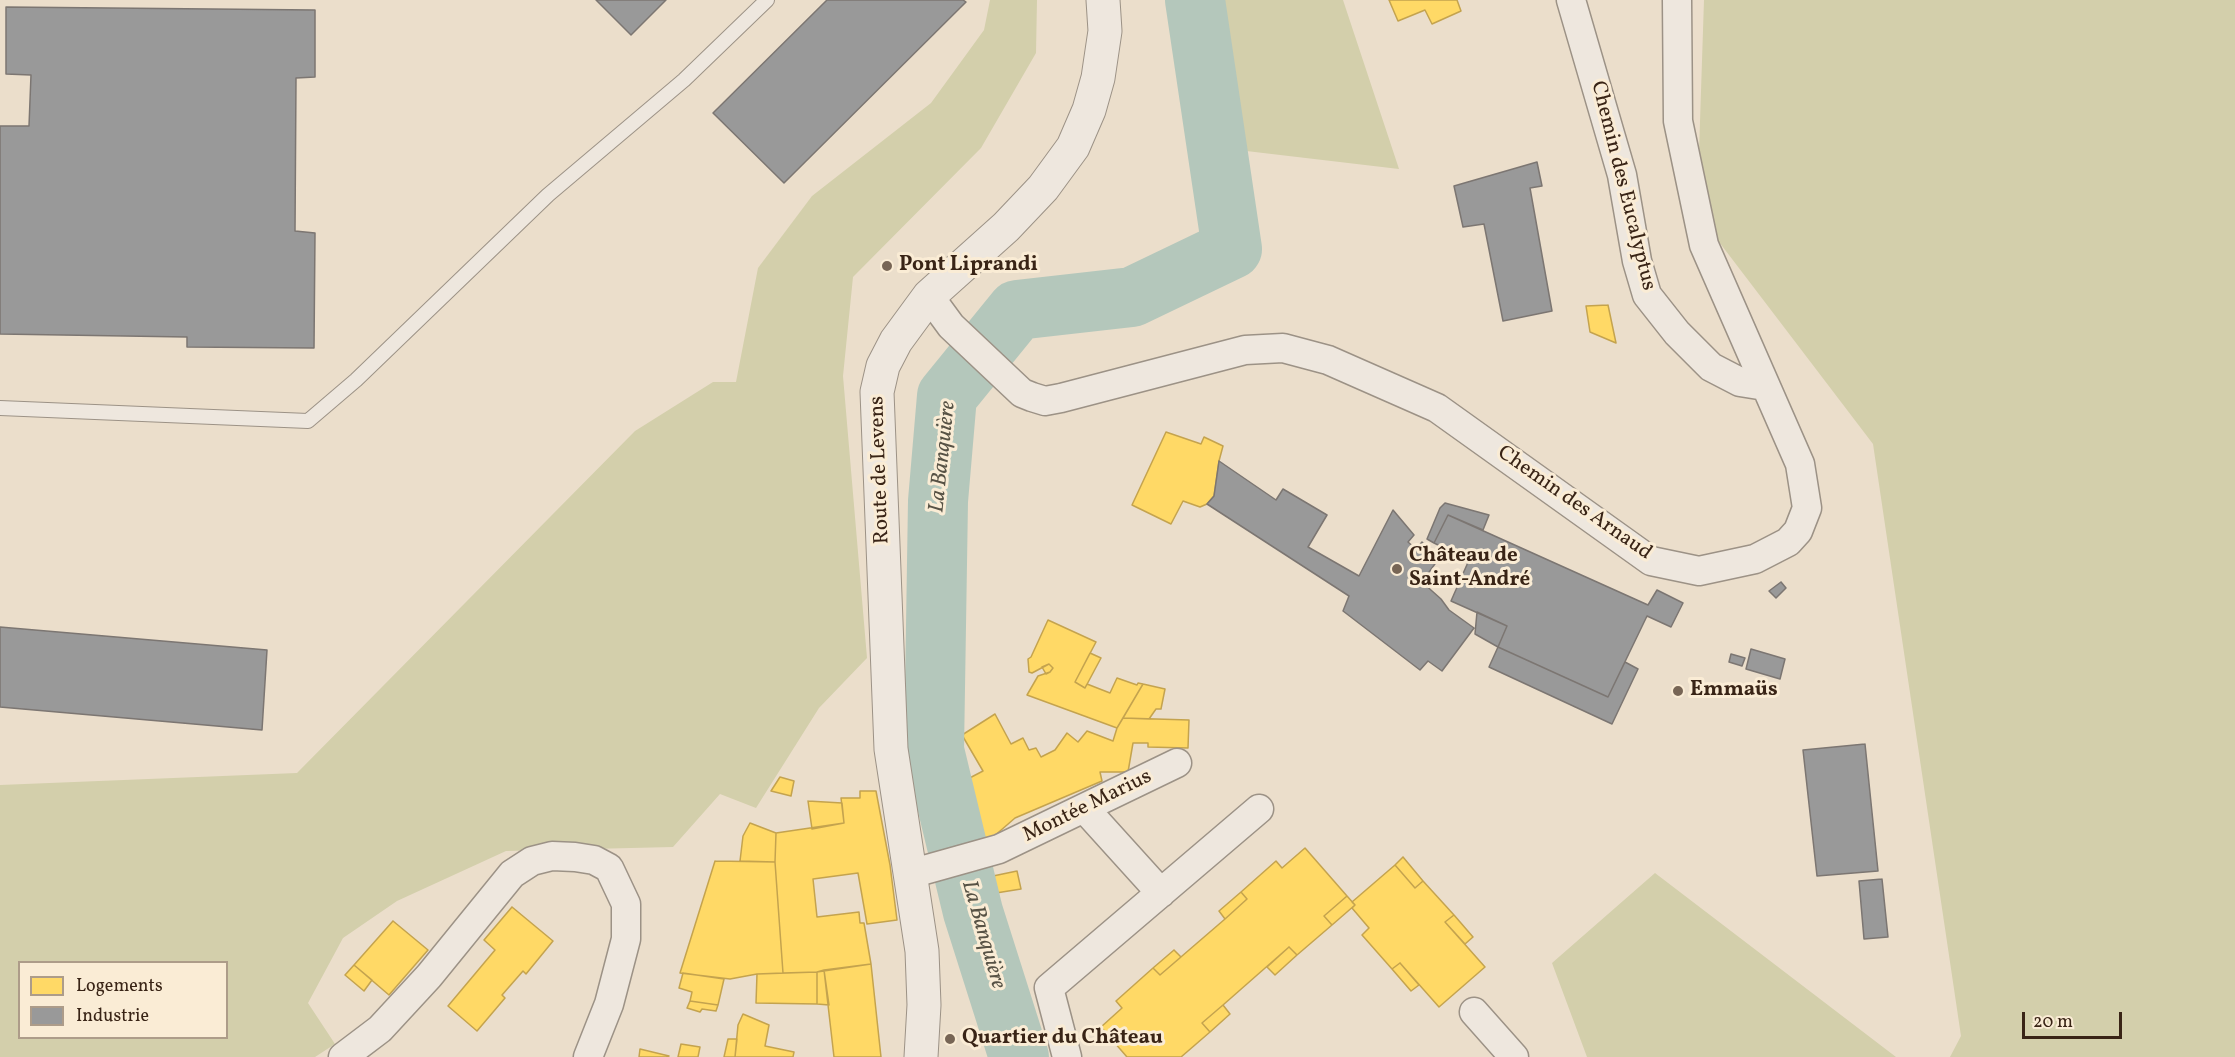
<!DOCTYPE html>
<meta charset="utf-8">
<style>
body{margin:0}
#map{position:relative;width:2235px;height:1057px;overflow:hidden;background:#ebdecb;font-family:Vollkorn,serif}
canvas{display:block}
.legend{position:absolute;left:18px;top:961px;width:210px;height:78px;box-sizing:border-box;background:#faecd5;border:2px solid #ad9c89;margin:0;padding:8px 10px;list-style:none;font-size:18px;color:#392416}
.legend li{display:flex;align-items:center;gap:12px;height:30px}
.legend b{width:30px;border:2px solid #ad9c89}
.scale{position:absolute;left:2022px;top:1012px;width:100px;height:27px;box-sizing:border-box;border:3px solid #392416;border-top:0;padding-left:8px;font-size:18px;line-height:21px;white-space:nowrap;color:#392416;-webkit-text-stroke:4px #faecd5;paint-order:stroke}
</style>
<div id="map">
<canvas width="2235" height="1057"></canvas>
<ul class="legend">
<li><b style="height:16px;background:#ffd966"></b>Logements</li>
<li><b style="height:16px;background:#999"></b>Industrie</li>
</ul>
<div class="scale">20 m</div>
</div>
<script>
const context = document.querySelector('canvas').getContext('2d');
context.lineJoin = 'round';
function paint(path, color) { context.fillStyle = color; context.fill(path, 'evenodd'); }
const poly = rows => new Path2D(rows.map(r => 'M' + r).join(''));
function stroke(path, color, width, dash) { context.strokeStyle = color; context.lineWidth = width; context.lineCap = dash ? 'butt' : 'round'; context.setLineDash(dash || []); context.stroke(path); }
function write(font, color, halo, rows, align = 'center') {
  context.font = font + ' Vollkorn,serif'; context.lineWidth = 6; context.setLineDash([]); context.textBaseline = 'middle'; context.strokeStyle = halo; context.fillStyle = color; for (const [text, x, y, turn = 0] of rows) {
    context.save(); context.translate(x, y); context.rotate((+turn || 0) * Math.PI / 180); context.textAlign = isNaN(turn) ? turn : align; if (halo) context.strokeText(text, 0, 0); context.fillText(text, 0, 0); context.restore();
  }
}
paint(poly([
 [990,0,1037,0,1036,53,981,148,853,277,843,376,867,658,819,708,756,808,720,794,673,847,506,851,397,901,343,938,308,1003,335,1044,315,1057,0,1057,0,785,297,773,635,431,713,382,736,382,758,268,812,196,931,103,984,30],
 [20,962,226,962,226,1038,20,1038],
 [1192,0,1343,0,1399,169,1187,144,1195,10],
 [1704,0,2235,0,2235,1057,1950,1057,1961,1036,1873,444,1697,213],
 [1655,873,1896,1057,1587,1057,1552,963]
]), '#d3cfab');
const homes = poly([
 [1389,0,1457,0,1461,11,1432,24,1425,10,1398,21,1389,0],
 [1608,305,1616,343,1590,332,1586,306,1608,305],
 [1166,432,1201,444,1204,437,1223,446,1219,461,1214,496,1207,504,1200,507,1183,501,1171,524,1132,505,1166,432],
 [1048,620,1096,642,1075,682,1085,688,1087,684,1110,693,1117,678,1137,685,1138,683,1143,684,1117,728,1027,695,1038,676,1050,672,1053,668,1049,664,1032,673,1029,672,1028,659,1031,657,1048,620],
 [1090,653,1101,658,1085,688,1075,682,1090,653],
 [1049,664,1053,668,1050,672,1046,674,1042,667,1049,664],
 [1143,684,1165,689,1161,709,1156,709,1149,719,1123,718,1143,684],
 [995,714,1011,744,1023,738,1029,750,1036,748,1041,757,1055,750,1067,733,1078,742,1087,731,1113,741,1117,728,1123,718,1189,720,1188,748,1148,747,1148,743,1133,743,1128,772,1100,772,1102,781,1015,818,977,851,960,783,983,771,962,735,995,714],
 [780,777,794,781,791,796,771,791,780,777],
 [860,791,876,791,890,865,897,920,867,924,858,873,813,879,817,917,859,912,860,923,864,923,871,964,817,972,783,973,775,862,776,833,844,823,841,798,860,798,860,791],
 [808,801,842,803,844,823,812,829,808,801],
 [750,823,776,833,775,862,740,861,743,836,750,823],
 [1305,848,1347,896,1324,916,1332,925,1297,955,1289,947,1223,1005,1202,1023,1210,1032,1181,1057,1127,1057,1101,1027,1122,1008,1116,1001,1153,968,1160,975,1225,919,1247,899,1241,892,1276,861,1282,868,1305,848],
 [1403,857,1423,881,1415,888,1395,865,1403,857],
 [715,861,775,862,783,973,757,974,730,979,680,973,715,861],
 [1395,865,1415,888,1423,881,1454,915,1445,922,1485,967,1439,1007,1400,963,1392,969,1362,935,1369,928,1352,908,1355,905,1352,902,1395,865],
 [1017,871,1021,889,996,893,993,876,1017,871],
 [1241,892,1247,899,1225,919,1219,911,1241,892],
 [1347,896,1355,905,1332,925,1324,916,1347,896],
 [512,907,553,941,526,974,523,971,502,995,505,998,477,1031,448,1006,495,950,484,940,512,907],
 [1454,915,1473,937,1465,944,1445,922,1454,915],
 [393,921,428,950,389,995,354,965,393,921],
 [1289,947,1297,955,1275,975,1267,967,1289,947],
 [1174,950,1181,957,1160,975,1153,968,1174,950],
 [1400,963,1419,985,1411,991,1392,969,1400,963],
 [871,964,881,1057,834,1057,824,970,871,964],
 [354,965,372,980,364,991,345,975,354,965],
 [824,970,829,1005,817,1004,817,972,824,970],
 [817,972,817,1004,756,1003,757,974,817,972],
 [683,973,724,979,718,1005,690,1001,692,992,679,988,683,973],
 [690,1001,718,1005,716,1011,702,1009,700,1012,687,1008,690,1001],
 [1223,1005,1230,1014,1210,1032,1202,1023,1223,1005],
 [743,1014,769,1025,765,1046,794,1052,793,1057,735,1057,738,1025,743,1014],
 [728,1039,737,1039,735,1057,724,1057,728,1039],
 [681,1044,700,1047,698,1057,678,1057,681,1044],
 [640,1049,669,1056,668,1057,639,1057,640,1049]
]);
paint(homes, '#ffd966');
stroke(homes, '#c4a34e', 1.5);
const industry = poly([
 [596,0,666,0,631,35,596,0],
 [827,0,963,0,966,2,784,183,713,113,827,0],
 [6,7,315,10,315,77,296,78,295,231,315,233,314,348,187,347,187,337,0,334,0,126,29,126,31,75,6,74,6,7],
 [1537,162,1542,186,1530,188,1552,311,1503,321,1484,224,1463,227,1454,186,1537,162],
 [1219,461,1276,500,1283,489,1327,515,1308,547,1359,576,1393,510,1414,535,1408,542,1416,549,1422,542,1437,561,1422,582,1441,599,1449,610,1474,628,1442,671,1428,661,1420,670,1343,611,1349,596,1207,504,1214,496,1219,461],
 [1445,503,1489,515,1483,530,1448,515,1434,543,1427,539,1440,508,1445,503],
 [1448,515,1648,605,1657,590,1683,603,1671,627,1647,616,1608,697,1498,647,1507,626,1451,601,1469,560,1434,543,1448,515],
 [1781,582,1786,588,1776,598,1769,591,1781,582],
 [1477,612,1507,626,1498,647,1475,634,1477,612],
 [0,627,267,650,262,730,0,707,0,627],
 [1498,647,1608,697,1625,662,1638,669,1612,724,1489,667,1498,647],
 [1751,649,1785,659,1780,679,1746,669,1751,649],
 [1731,654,1745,658,1742,666,1729,662,1731,654],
 [1865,744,1878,871,1817,876,1803,750,1865,744],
 [1882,879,1888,937,1864,939,1859,881,1882,879]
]);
paint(industry, '#999');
stroke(industry, '#7c7672', 1.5);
stroke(poly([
 [1019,1057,973,912,934,750,938,501,947,396,1017,310,1132,297,1232,249,1195,0]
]), '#b4c7bb', 60);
const service = poly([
 [0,408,308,421,356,380,548,195,684,80,767,0]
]);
const minor = poly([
 [1571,0,1622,175,1637,261,1647,295,1677,333,1711,367,1740,382,1765,386],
 [929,296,951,326,1022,393,1032,397,1045,401,1061,398,1245,350,1283,348,1328,360,1437,408,1651,561,1699,571,1755,559,1788,542,1798,531,1807,508,1800,464,1704,245,1678,121,1677,0],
 [1085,809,1161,893],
 [910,874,999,849,1177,763],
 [1474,1012,1514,1057],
 [343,1057,380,1029,429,976,512,874,532,861,552,856,575,857,594,860,609,868,626,904,626,939,609,1004,588,1057],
 [1067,1057,1049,988,1259,809]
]);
const tertiary = poly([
 [921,1057,924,1005,922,951,891,749,877,392,883,366,896,341,929,296,1006,227,1043,188,1073,147,1089,110,1098,78,1105,31,1103,0]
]);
stroke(service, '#9c9286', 16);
stroke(minor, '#9c9286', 31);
stroke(tertiary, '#9c9286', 35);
stroke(service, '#eee7de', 14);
stroke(minor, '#eee7de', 28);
stroke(tertiary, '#eee7de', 33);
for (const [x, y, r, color] of [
 [887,266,6,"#776555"],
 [1397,569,6,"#776555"],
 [1678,691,6,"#776555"],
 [950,1039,6,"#776555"]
]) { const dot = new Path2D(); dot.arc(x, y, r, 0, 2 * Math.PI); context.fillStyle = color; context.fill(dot); stroke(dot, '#faecd5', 2); }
write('21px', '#392416', '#faecd5', [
 ["Chemin des Eucalyptus",1622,186,76],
 ["Route de Levens",881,470,-92],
 ["Chemin des Arnaud",1574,504,35],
 ["Montée Marius",1088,807,-26]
]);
write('bold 21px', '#392416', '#faecd5', [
 ["Pont Liprandi",899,266],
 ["Château de",1409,557],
 ["Saint-André",1409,581],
 ["Emmaüs",1690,691],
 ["Quartier du Château",962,1039]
], 'left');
write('italic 22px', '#575245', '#faecd5', [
 ["La Banquière",944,457,-84],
 ["La Banquière",982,935,74]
]);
</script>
